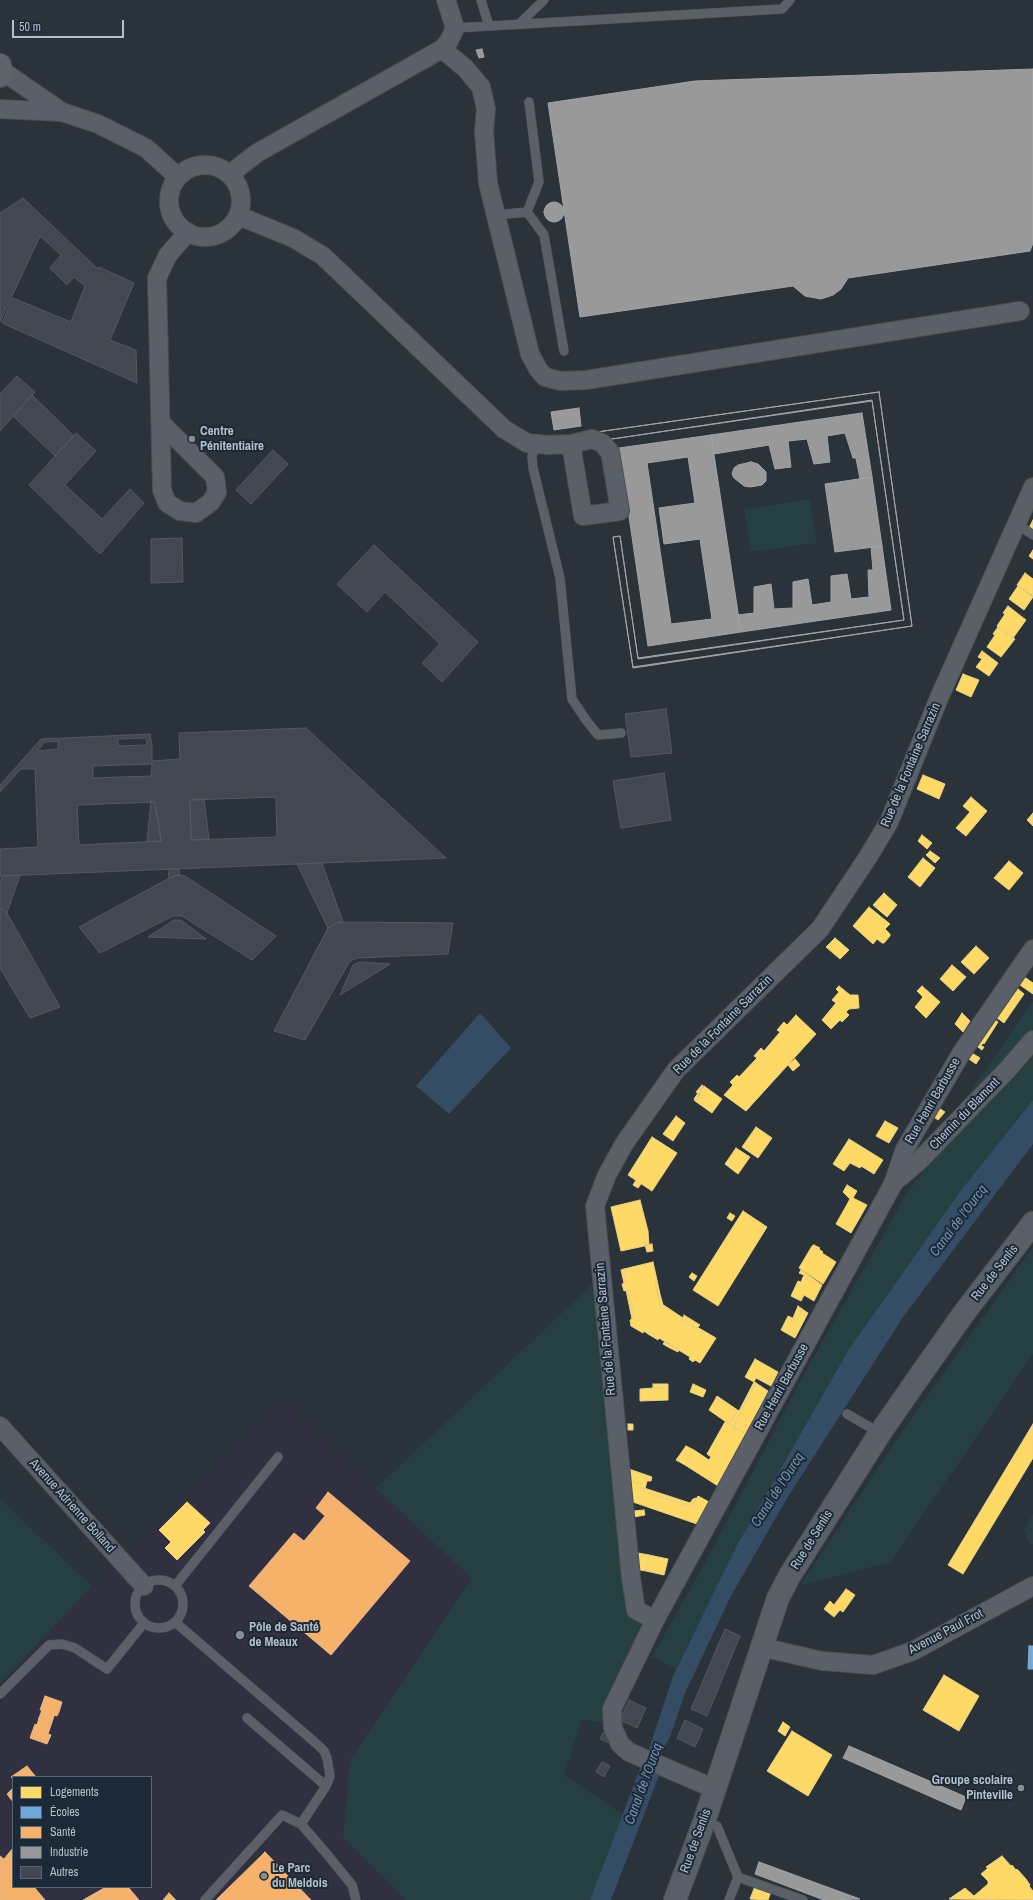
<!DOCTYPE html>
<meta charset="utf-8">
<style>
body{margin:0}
#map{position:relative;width:1033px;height:1900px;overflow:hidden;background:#2a323a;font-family:"Archivo Narrow",sans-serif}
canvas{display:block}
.legend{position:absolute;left:12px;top:1776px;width:140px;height:112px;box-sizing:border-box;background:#1c2936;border:1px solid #596572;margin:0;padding:5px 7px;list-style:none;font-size:12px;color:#b4bfcb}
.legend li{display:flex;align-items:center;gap:8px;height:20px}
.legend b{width:20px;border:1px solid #596572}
.scale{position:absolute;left:12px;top:20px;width:112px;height:18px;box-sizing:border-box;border:2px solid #b4bfcb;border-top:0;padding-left:5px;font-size:12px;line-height:14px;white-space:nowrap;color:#b4bfcb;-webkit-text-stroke:3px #1c2936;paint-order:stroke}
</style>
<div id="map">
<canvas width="1033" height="1900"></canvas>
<ul class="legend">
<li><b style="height:11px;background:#ffd966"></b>Logements</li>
<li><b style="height:11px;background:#6fa8dc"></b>Écoles</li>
<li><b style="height:11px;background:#f6b26b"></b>Santé</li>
<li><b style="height:11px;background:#999"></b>Industrie</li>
<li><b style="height:11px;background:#424850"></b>Autres</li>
</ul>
<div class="scale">50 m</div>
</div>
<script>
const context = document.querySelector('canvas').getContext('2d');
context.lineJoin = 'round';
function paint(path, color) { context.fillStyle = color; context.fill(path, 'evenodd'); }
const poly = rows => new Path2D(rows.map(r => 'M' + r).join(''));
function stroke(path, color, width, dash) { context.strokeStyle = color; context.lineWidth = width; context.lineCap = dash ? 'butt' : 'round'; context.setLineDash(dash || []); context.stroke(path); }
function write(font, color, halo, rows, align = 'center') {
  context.font = font + ' "Archivo Narrow",sans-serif'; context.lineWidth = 4; context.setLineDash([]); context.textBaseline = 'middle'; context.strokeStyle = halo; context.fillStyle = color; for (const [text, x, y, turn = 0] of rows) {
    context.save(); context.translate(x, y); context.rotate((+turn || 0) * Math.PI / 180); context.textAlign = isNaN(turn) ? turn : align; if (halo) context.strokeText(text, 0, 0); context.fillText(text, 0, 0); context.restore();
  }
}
paint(poly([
 [285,1402,471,1577,350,1760,343,1838,406,1900,0,1900,0,1684,92,1586],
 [13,1777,151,1777,151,1887,13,1887]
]), '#303040');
paint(poly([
 [810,499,817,543,751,552,744,509],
 [1033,1001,1033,1033,944,1129],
 [1033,1049,1033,1100,962,1189,849,1349,736,1547,676,1669,652,1657,707,1559,802,1378,907,1193,941,1147],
 [1033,1247,1033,1354,891,1562,800,1586,896,1440],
 [601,1276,636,1610,655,1620,612,1709,604,1723,582,1720,564,1775,623,1814,590,1900,406,1900,343,1838,350,1760,471,1578,376,1488],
 [0,1499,92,1586,0,1684],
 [1033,1514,1033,1545,1029,1543,1024,1528]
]), '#263f41');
paint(poly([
 [480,1013,511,1048,449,1114,416,1086],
 [1033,1100,1033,1144,903,1317,786,1500,731,1596,685,1693,670,1737,654,1768,660,1773,611,1900,590,1900,641,1766,644,1764,673,1676,736,1547,849,1349,962,1189]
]), '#354c65');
const homes = poly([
 [1033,520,1033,531,1029,528,1033,520],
 [1033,550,1033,559,1029,556,1033,550],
 [1025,573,1033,579,1033,596,1017,585,1025,573],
 [1018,586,1033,597,1024,610,1009,599,1018,586],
 [1008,606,1026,620,1013,638,997,626,1005,614,1003,613,1008,606],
 [998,627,1015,639,1001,657,987,647,995,635,993,634,998,627],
 [982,651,998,663,989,676,976,667,982,659,978,657,982,651],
 [963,674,979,680,971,697,956,690,963,674],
 [923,775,945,784,939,799,917,789,923,775],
 [971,797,987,811,966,836,956,828,970,812,963,806,971,797],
 [1033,813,1033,826,1027,820,1033,813],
 [922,835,932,843,927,849,918,841,922,835],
 [930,851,940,858,935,863,926,855,930,851],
 [923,858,935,868,920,887,908,877,923,858],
 [1009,861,1023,873,1009,890,994,878,1009,861],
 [884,893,897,905,887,917,873,905,884,893],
 [869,907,890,924,885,929,890,934,890,936,884,943,882,943,877,939,873,944,853,926,869,907],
 [835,938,849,950,840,959,826,947,835,938],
 [976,946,989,958,974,974,961,962,976,946],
 [952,965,966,977,953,991,940,979,952,965],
 [1023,976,1033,983,1033,994,1017,983,1023,976],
 [839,986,850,995,858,995,859,1008,849,1009,846,1012,849,1015,842,1022,840,1020,831,1029,822,1020,836,1003,832,1000,839,992,836,989,839,986],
 [922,986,940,1002,926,1018,915,1007,923,997,917,991,922,986],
 [1018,989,1024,994,1004,1023,997,1018,1018,989],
 [962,1013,970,1021,963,1032,955,1024,962,1013],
 [796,1015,816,1034,746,1111,724,1095,733,1085,730,1082,737,1075,739,1077,757,1058,754,1056,761,1048,764,1051,780,1032,777,1030,784,1022,787,1025,796,1015],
 [992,1018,998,1022,984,1044,983,1043,981,1046,984,1047,982,1050,975,1045,992,1018],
 [970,1052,980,1058,976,1064,966,1057,970,1052],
 [795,1059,800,1065,793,1071,788,1065,795,1059],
 [702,1085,703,1086,700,1092,701,1093,695,1101,694,1099,698,1093,696,1092,702,1085],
 [704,1086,722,1099,712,1113,695,1101,704,1086],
 [937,1107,945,1112,938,1120,931,1115,937,1107],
 [676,1116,685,1123,673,1141,663,1134,676,1116],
 [885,1121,898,1128,889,1143,876,1136,885,1121],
 [756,1127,772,1138,758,1158,742,1147,756,1127],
 [652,1137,677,1153,652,1191,628,1175,652,1137],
 [849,1139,883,1160,874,1174,861,1166,860,1168,850,1163,844,1171,833,1164,849,1139],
 [736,1148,750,1157,738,1174,725,1164,736,1148],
 [636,1180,641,1184,638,1188,633,1185,636,1180],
 [847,1185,857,1191,853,1198,867,1205,851,1233,836,1224,850,1199,843,1192,847,1185],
 [640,1200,648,1231,649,1245,621,1251,611,1207,640,1200],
 [743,1211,767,1227,718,1306,693,1290,743,1211],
 [730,1213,735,1216,732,1221,727,1218,730,1213],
 [652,1244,653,1251,647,1252,645,1245,652,1244],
 [814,1245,820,1248,819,1249,823,1252,822,1253,836,1262,823,1284,799,1268,812,1246,814,1245],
 [653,1262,657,1280,655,1280,660,1306,663,1308,665,1306,683,1318,682,1320,696,1329,697,1327,716,1338,700,1363,695,1360,693,1362,689,1359,690,1357,659,1338,658,1340,653,1337,655,1334,650,1331,648,1334,644,1331,643,1333,631,1326,630,1320,634,1318,628,1290,624,1291,622,1284,626,1283,624,1269,653,1262],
 [624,1269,626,1283,624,1283,621,1270,624,1269],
 [801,1270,822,1285,814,1301,804,1295,801,1301,791,1296,798,1281,801,1282,804,1275,799,1273,801,1270],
 [692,1273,697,1276,694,1281,689,1277,692,1273],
 [655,1280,657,1280,660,1294,658,1294,655,1280],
 [626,1290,628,1290,634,1318,632,1319,626,1290],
 [658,1294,660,1294,663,1305,665,1306,663,1308,660,1306,658,1294],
 [798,1306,802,1309,797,1320,793,1318,798,1306],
 [802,1309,808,1313,795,1338,781,1330,788,1316,797,1320,802,1309],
 [684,1315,700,1325,696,1329,682,1320,684,1315],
 [650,1331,655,1334,653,1337,648,1334,650,1331],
 [665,1341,670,1344,668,1347,663,1344,665,1341],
 [670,1344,679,1350,678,1352,668,1347,670,1344],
 [755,1359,778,1372,771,1386,756,1378,754,1382,745,1377,755,1359],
 [754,1382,756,1383,733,1427,729,1424,737,1412,716,1398,717,1396,739,1411,754,1382],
 [756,1383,768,1391,746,1434,733,1427,756,1383],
 [653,1384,668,1384,668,1388,653,1388,653,1384],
 [693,1384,706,1390,703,1397,690,1392,693,1384],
 [653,1388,668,1388,668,1400,640,1401,640,1389,653,1388],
 [716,1398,737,1412,729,1424,709,1410,716,1398],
 [725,1422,746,1434,718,1486,685,1465,694,1450,709,1460,711,1457,707,1454,725,1422],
 [628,1424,633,1424,633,1430,628,1430,628,1424],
 [1033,1424,1033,1458,963,1574,948,1565,1033,1424],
 [686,1446,694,1450,685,1465,676,1460,686,1446],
 [629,1469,652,1477,651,1481,647,1481,645,1489,641,1487,642,1484,630,1481,629,1469],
 [630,1481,642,1484,640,1490,691,1507,698,1496,709,1502,697,1524,633,1502,630,1481],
 [641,1487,690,1503,693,1499,696,1498,691,1507,640,1490,641,1487],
 [187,1502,210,1523,203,1530,205,1532,183,1554,159,1530,187,1502],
 [644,1510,645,1515,634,1517,634,1511,644,1510],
 [171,1542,183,1554,177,1560,165,1548,171,1542],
 [638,1553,649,1555,646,1571,640,1570,638,1553],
 [649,1555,668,1559,664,1575,646,1571,649,1555],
 [846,1589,855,1595,843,1612,840,1610,834,1617,824,1609,830,1601,834,1605,846,1589],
 [944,1675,979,1696,959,1731,923,1710,944,1675],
 [783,1722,790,1727,785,1736,778,1731,783,1722],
 [792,1731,832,1755,808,1796,767,1771,792,1731],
 [1002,1856,1011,1866,1012,1865,1016,1870,1017,1869,1026,1879,1030,1885,1029,1886,1033,1891,1033,1900,949,1899,965,1888,974,1896,988,1884,988,1881,981,1874,988,1868,986,1867,1002,1856],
 [755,1886,771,1892,768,1900,750,1899,755,1886]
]);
paint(homes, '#ffd966');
stroke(homes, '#e8d184', 1);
const schools = poly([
 [1029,1646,1033,1646,1033,1669,1028,1669,1029,1646]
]);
paint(schools, '#6fa8dc');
stroke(schools, '#84afd7', 1);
const health = poly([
 [328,1492,410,1561,331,1655,249,1586,294,1533,304,1541,325,1516,316,1508,328,1492],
 [45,1696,62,1702,59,1712,56,1710,52,1722,39,1718,42,1710,40,1710,45,1696],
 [56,1710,59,1712,57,1716,54,1715,56,1710],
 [39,1718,52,1722,48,1734,51,1735,47,1744,30,1738,35,1724,37,1725,39,1718],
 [27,1766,36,1777,13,1778,11,1777,27,1766],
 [13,1788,13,1802,7,1794,13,1788],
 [13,1848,13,1887,34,1887,45,1900,0,1900,0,1856,4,1859,13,1848],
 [265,1852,311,1900,216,1900,265,1852],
 [106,1887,128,1887,139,1900,83,1900,106,1887],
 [169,1893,176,1900,163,1900,169,1893]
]);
paint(health, '#f6b26b');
stroke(health, '#e2b688', 1);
const industry = poly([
 [482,49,484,57,479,58,476,50,482,49],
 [1033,69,1033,243,1030,251,848,278,841,289,833,295,821,299,805,296,793,286,580,317,548,103,695,81,1033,69],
 '544 212a10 10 0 1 1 20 0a10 10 0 1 1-20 0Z',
 [879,392,912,626,633,667,613,537,620,536,638,658,904,620,872,400,612,439,597,432,879,392],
 [879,392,912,626,633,668,613,537,620,536,638,659,904,620,872,401,612,439,597,432,879,392],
 [579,408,581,426,554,430,551,412,579,408],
 [862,413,872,477,860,479,856,458,853,458,845,433,827,436,830,462,814,464,807,439,788,441,791,467,775,469,769,445,714,454,711,435,862,413],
 [711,435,741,632,648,646,619,448,711,435],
 [688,457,695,503,659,508,664,544,700,539,712,619,671,624,647,463,688,457],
 [751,462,758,464,766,472,766,481,762,485,750,487,744,486,734,478,732,474,734,468,738,465,751,462],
 [872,477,882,546,835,552,825,484,872,477],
 [882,546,891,610,741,632,738,615,754,613,754,587,771,584,774,609,793,608,793,582,808,579,812,605,831,602,831,576,847,574,851,599,869,597,868,570,873,570,871,547,882,546],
 [849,1746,966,1797,961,1810,843,1758,849,1746],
 [759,1862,860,1899,824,1900,755,1874,759,1862]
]);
paint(industry, '#999');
stroke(industry, '#a1a4a8', 1);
const building = poly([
 [23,198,98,269,99,267,134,283,110,340,136,350,137,383,2,323,13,298,71,322,85,286,74,277,67,285,50,268,61,255,40,236,0,322,0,213,23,198],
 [17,376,35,392,0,431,0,394,17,376],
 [32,395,74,436,55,456,13,416,32,395],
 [76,433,96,451,65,485,102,519,130,489,144,503,100,554,29,485,76,433],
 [273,450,288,464,251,504,236,490,273,450],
 [182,538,183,582,151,583,151,539,182,538],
 [374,545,478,642,442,682,422,663,440,644,385,592,367,612,337,584,374,545],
 [666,709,672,753,631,757,625,714,666,709],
 [306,728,446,858,0,876,0,849,38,847,35,769,21,769,0,792,0,785,41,739,150,734,152,745,152,761,180,759,179,733,306,728],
 [146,738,147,745,118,746,118,739,146,738],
 [58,741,58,749,37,751,45,742,58,741],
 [152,764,151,776,93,778,93,766,152,764],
 [276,797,277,837,191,840,190,800,276,797],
 [155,802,161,841,79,845,77,805,155,802],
 [664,773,671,820,621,828,613,781,664,773],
 [204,799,209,839,191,840,190,800,204,799],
 [151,801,155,802,161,841,147,842,151,801],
 [322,863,343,922,337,923,328,928,297,864,322,863],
 [168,869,179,869,180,875,169,878,168,869],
 [20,875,7,913,0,908,0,883,2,876,20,875],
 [175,875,185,876,276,936,252,960,182,916,173,916,100,953,79,927,175,875],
 [0,908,7,913,60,1007,30,1018,0,968,0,908],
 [174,920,181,920,206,939,148,937,174,920],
 [339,922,453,923,448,954,357,958,350,961,305,1040,274,1031,328,928,339,922],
 [360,962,390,964,340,995,353,965,360,962],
 [725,1629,740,1636,707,1716,691,1709,725,1629],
 [629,1700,646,1708,637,1728,620,1720,629,1700],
 [685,1720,703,1729,695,1747,677,1738,685,1720],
 [603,1733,611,1736,609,1743,600,1739,603,1733],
 [602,1762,610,1766,604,1777,596,1772,602,1762]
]);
paint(building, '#424850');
stroke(building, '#525a61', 1);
const lane = poly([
 [481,0,489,26],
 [519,24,544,0],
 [455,28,782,9,790,0],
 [527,212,544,235,564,351],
 [496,215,527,212,539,182,529,102],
 [537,444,532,456,533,468,560,578,572,699,586,720,598,735,621,733],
 [1017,524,1033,535],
 [847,1414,880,1433],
 '135 1604a24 24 0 1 1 48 0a24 24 0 1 1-48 0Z',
 [175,1586,278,1457],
 [175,1622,318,1745,324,1751,327,1758,330,1776,326,1786,301,1824,282,1815,205,1900],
 [0,1694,49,1645,62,1644,75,1648,107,1669,144,1623],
 [247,1718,326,1786],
 [704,1822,717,1826,738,1877,729,1900],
 [301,1824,326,1853,352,1885,356,1900],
 [738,1877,803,1900]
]);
const street = poly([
 [442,49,465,68,481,87,486,109,484,131,488,183,530,354,538,369,545,377,561,381,586,380,1020,311],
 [1,70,62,112,98,124,146,148,178,177],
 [0,109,61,112],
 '169 201a36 36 0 1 1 72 0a36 36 0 1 1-72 0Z',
 [230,174,257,153,442,49,449,41,455,28,446,0],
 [239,216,293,238,323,256,504,429,527,443,548,445,571,444,592,439,602,443,610,452,620,511,583,516,571,444],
 [161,423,215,477,217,492,211,502,196,513,180,511,167,503,162,490,157,278,168,255,188,232],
 [893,1183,919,1161,1008,1069,1033,1040],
 [0,1426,144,1586],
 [655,1620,636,1610,631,1578,595,1206,607,1175,624,1144,676,1070,820,929,868,857,889,822,939,698,1033,487],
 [761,1647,822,1661,873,1665,913,1651,1033,1586],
 [715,1789,629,1752,620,1744,613,1728,612,1709,655,1620,893,1184,905,1149,962,1052,1033,949]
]);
const secondary = poly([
 [675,1900,704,1822,778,1598,790,1575,880,1433,921,1374,964,1313,1033,1223]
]);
const primary = poly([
 [0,65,0,76]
]);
stroke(lane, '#484e54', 10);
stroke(street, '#484e54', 20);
stroke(secondary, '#484e54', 24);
stroke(primary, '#484f57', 24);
stroke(lane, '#5b6068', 9);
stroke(street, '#5b6068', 18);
stroke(secondary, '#595f66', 22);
stroke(primary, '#5d636a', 22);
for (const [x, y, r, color] of [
 [192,439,4,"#848e98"],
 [240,1635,5,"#848e98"],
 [1021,1788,4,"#848e98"],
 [264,1876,4,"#848e98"]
]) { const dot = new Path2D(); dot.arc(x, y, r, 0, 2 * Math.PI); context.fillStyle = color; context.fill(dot); stroke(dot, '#1c2936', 1.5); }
write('bold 13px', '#b4bfcb', '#1c2936', [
 ["Centre",200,432],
 ["Pénitentiaire",200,447],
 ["Pôle de Santé",249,1628],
 ["de Meaux",249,1643],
 ["Groupe scolaire",1013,1781,"right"],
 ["Pinteville",1013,1796,"right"],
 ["Le Parc",272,1869],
 ["du Meldois",272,1884]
], 'left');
write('13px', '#b4bfcb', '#1c2936', [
 ["Rue de la Fontaine Sarrazin",911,765,-67],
 ["Rue de la Fontaine Sarrazin",723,1025,-45],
 ["Rue Henri Barbusse",933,1101,-60],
 ["Chemin du Blamont",965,1114,-46],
 ["Rue de Senlis",995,1273,-52],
 ["Rue de la Fontaine Sarrazin",606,1329,-95],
 ["Rue Henri Barbusse",782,1387,-61],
 ["Avenue Adrienne Bolland",72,1506,48],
 ["Rue de Senlis",812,1540,-58],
 ["Avenue Paul Frot",946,1632,-28],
 ["Rue de Senlis",696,1841,-70]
]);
write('italic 14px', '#7292b1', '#1c2936', [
 ["Canal de l'Ourcq",959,1221,-53],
 ["Canal de l'Ourcq",778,1490,-57],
 ["Canal de l'Ourcq",644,1784,-70]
]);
</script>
